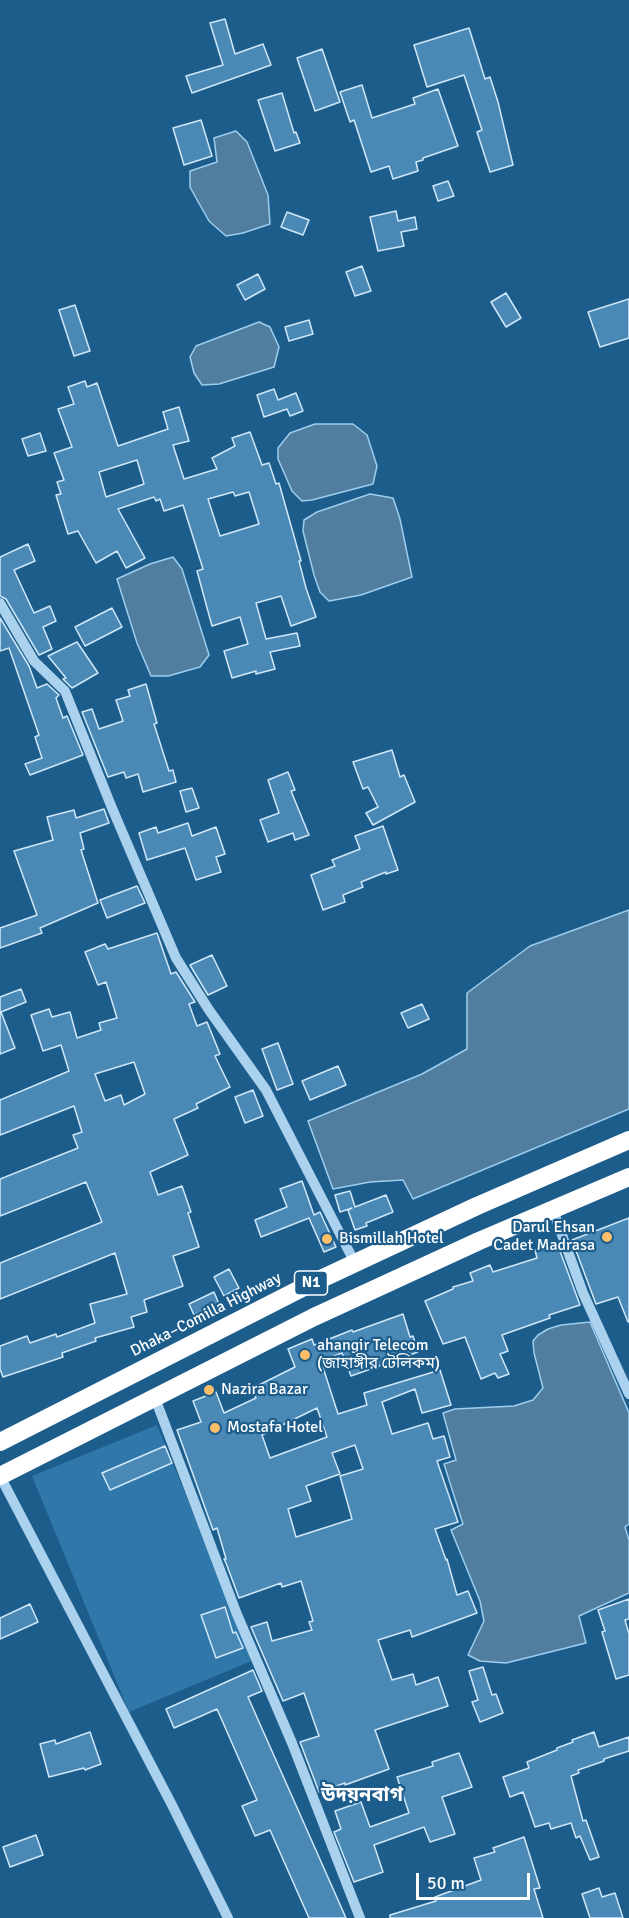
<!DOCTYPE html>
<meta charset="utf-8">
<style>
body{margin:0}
#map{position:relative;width:629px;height:1918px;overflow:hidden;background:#1d5d8c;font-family:Signika,sans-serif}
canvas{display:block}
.scale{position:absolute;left:416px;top:1873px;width:114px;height:27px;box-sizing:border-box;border:3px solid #fff;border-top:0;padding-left:8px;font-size:18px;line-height:21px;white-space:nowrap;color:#fff;-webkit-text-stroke:4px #1d5d8c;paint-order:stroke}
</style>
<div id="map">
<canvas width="629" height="1918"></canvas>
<div class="scale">50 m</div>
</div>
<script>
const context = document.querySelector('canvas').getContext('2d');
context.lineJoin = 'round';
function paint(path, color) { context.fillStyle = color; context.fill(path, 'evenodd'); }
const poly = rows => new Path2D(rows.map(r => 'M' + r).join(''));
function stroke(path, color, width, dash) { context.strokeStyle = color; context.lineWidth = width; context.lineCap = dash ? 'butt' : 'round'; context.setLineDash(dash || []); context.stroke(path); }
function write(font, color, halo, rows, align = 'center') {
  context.font = font + ' Signika,"Noto Sans Bengali",sans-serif'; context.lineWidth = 4.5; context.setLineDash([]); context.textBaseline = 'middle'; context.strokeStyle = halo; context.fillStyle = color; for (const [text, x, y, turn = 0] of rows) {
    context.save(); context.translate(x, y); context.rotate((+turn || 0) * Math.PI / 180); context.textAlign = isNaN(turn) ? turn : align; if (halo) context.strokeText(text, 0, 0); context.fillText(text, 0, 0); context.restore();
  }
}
paint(poly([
 [157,1425,254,1660,129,1712,32,1476]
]), '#3077aa');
const water = poly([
 [236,131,247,142,268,195,270,224,243,233,226,236,209,221,196,198,190,187,190,171,217,162,214,138,236,131],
 [259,322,270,327,279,347,274,367,219,384,202,385,194,373,190,357,196,346,259,322],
 [315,424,353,424,367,435,377,466,373,484,312,500,302,501,292,491,278,459,278,448,290,433,315,424],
 [370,494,393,498,400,519,412,577,361,595,329,601,320,592,314,575,303,531,304,520,317,512,370,494],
 [173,557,182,569,209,655,200,667,168,676,151,676,137,643,117,579,150,564,173,557],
 [629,910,629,1109,413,1199,403,1180,370,1182,333,1189,308,1121,422,1074,467,1049,467,993,530,946,629,910],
 [590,1322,629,1413,629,1524,625,1527,629,1540,629,1593,579,1616,586,1643,506,1663,480,1661,468,1655,484,1621,480,1601,451,1530,463,1524,444,1464,456,1460,443,1413,455,1409,514,1406,533,1400,543,1388,534,1353,533,1341,538,1335,548,1329,561,1325,590,1322]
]);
paint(water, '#517e9f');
stroke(water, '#9dceee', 1.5);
const building = poly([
 [225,19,235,54,263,44,271,65,192,93,186,76,223,65,210,23,225,19],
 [469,28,485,79,490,77,498,102,513,165,490,172,477,132,482,130,464,75,427,87,414,45,469,28],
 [322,49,340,102,315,111,297,58,322,49],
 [362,85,372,118,415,104,413,98,438,89,458,146,423,158,423,160,416,162,418,171,393,179,389,166,371,172,354,120,350,122,340,92,362,85],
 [282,93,294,133,296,132,300,143,275,151,258,100,282,93],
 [201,120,212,156,184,165,173,128,201,120],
 [448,181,454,196,438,201,433,186,448,181],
 [396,211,398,221,415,217,417,229,401,232,404,246,378,251,370,217,396,211],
 [287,212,309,220,303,235,281,227,287,212],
 [362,266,371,291,355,296,346,272,362,266],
 [258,274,265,289,245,300,237,285,258,274],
 [506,293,521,318,506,327,491,302,506,293],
 [629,299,629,338,600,347,588,312,629,299],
 [75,305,90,351,74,356,59,310,75,305],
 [309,320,313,334,289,341,285,327,309,320],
 [85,381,87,387,97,383,118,446,168,429,163,412,179,407,189,441,173,445,184,479,217,469,212,458,235,446,232,438,250,432,262,465,269,463,276,484,279,483,301,561,299,561,306,588,316,617,291,626,281,596,256,603,266,639,297,633,300,646,270,652,275,669,256,674,256,671,232,678,224,651,248,644,240,617,212,626,197,571,203,569,183,505,164,511,160,499,156,501,154,497,118,509,145,558,126,568,117,551,96,563,78,531,68,534,56,495,61,494,57,482,64,480,54,453,72,447,58,409,74,404,68,387,85,381],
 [137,460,144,484,106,497,99,472,137,460],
 [233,492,235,496,249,492,259,524,220,536,208,499,233,492],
 [274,389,278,400,296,393,303,411,290,416,287,409,264,417,257,395,274,389],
 [40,433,46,451,28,456,22,439,40,433],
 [28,544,35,561,14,570,34,613,50,606,56,621,43,627,52,649,39,655,6,599,0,596,0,557,28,544],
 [112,608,122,627,85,646,75,627,112,608],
 [0,618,29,666,37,688,47,684,59,695,56,698,63,718,67,716,83,755,30,775,25,764,42,758,35,737,39,735,9,648,0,651,0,618],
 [77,642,98,673,72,688,63,679,66,678,48,656,77,642],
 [146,684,157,723,154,724,169,771,173,770,176,782,143,792,138,774,126,778,124,772,108,777,82,712,92,709,99,729,123,721,116,700,130,696,128,690,146,684],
 [392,750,400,777,404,775,415,802,373,825,366,813,378,807,368,787,363,789,353,762,392,750],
 [288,772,295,790,291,791,309,835,295,840,293,833,268,842,260,820,279,813,268,780,288,772],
 [192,788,199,808,186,812,180,791,192,788],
 [104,809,109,823,80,833,84,849,81,850,98,903,40,928,42,933,0,948,0,928,37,915,14,851,53,840,47,817,74,810,76,818,104,809],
 [188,823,192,836,216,827,225,854,216,857,221,872,196,880,185,848,147,860,139,833,156,827,158,833,188,823],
 [383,826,398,870,386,874,386,872,361,882,363,887,343,895,345,902,323,910,311,875,335,866,332,860,360,849,355,836,383,826],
 [137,886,145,903,107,918,100,900,137,886],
 [157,933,171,974,176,972,195,1002,189,1004,197,1026,207,1022,220,1054,215,1056,230,1087,196,1104,198,1108,174,1119,188,1155,150,1172,158,1195,182,1186,191,1212,188,1213,199,1247,173,1256,183,1286,144,1300,147,1312,131,1317,134,1327,95,1338,96,1341,62,1353,63,1357,3,1377,0,1369,0,1346,27,1336,30,1343,56,1334,57,1337,95,1323,90,1304,127,1294,115,1253,0,1299,0,1263,102,1222,86,1182,0,1216,0,1179,78,1148,73,1135,82,1132,74,1106,0,1135,0,1100,69,1071,61,1045,43,1051,31,1015,49,1009,52,1017,70,1012,77,1038,101,1030,99,1023,117,1018,106,982,98,985,85,952,105,944,108,949,157,933],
 [134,1062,145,1094,124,1105,121,1095,105,1101,95,1074,134,1062],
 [212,955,227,986,208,995,190,965,212,955],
 [21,989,26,1002,1,1012,15,1048,0,1054,0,997,21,989],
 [422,1004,429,1019,408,1028,401,1013,422,1004],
 [278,1043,293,1084,277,1090,262,1049,278,1043],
 [338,1066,346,1085,310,1100,302,1081,338,1066],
 [253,1090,263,1116,245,1123,235,1097,253,1090],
 [302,1181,314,1215,320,1212,336,1247,324,1252,309,1218,261,1237,255,1220,287,1207,280,1189,302,1181],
 [350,1191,355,1207,386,1195,393,1212,366,1223,367,1226,355,1230,348,1210,352,1208,340,1212,335,1195,350,1191],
 [629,1218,629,1322,628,1322,618,1297,596,1304,572,1240,629,1218],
 [557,1243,580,1305,549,1315,550,1318,502,1335,508,1351,500,1354,509,1374,498,1378,495,1373,481,1379,465,1337,443,1344,425,1301,453,1289,453,1287,473,1281,470,1273,490,1265,493,1272,537,1258,535,1250,557,1243],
 [229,1269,239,1288,224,1296,214,1277,229,1269],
 [214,1292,219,1304,194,1315,189,1304,214,1292],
 [403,1314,410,1337,413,1336,418,1352,351,1376,342,1353,321,1361,338,1414,367,1405,364,1393,440,1370,451,1405,422,1413,415,1389,382,1402,392,1434,428,1423,433,1439,444,1436,450,1457,437,1461,458,1522,435,1529,446,1560,447,1559,457,1595,468,1591,477,1613,412,1637,410,1630,378,1640,392,1680,413,1674,416,1685,438,1677,448,1706,375,1730,389,1769,345,1785,345,1783,319,1792,300,1742,319,1736,304,1693,283,1701,251,1627,267,1622,272,1641,312,1630,309,1622,313,1621,301,1581,282,1587,281,1583,239,1598,226,1563,224,1559,226,1559,217,1528,213,1530,177,1430,201,1422,193,1401,216,1392,224,1413,256,1398,251,1389,295,1367,288,1349,312,1339,314,1345,352,1330,353,1332,403,1314],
 [317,1408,327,1437,270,1458,262,1435,317,1408],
 [355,1445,363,1469,340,1476,352,1519,296,1537,288,1509,311,1501,306,1486,340,1474,332,1453,355,1445],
 [165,1446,172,1463,110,1490,102,1473,165,1446],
 [629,1599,629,1619,625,1620,629,1634,629,1675,616,1679,602,1632,605,1631,598,1610,629,1599],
 [30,1604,38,1622,0,1639,0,1618,30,1604],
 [225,1607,233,1633,236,1632,243,1648,216,1658,201,1615,225,1607],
 [483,1667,492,1695,496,1694,503,1713,480,1722,472,1702,478,1700,469,1671,483,1667],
 [253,1670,262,1691,248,1697,346,1918,309,1918,270,1830,255,1836,242,1806,257,1800,217,1709,174,1728,166,1709,253,1670],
 [90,1732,101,1764,85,1770,84,1768,49,1777,40,1744,55,1740,56,1744,90,1732],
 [594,1732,599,1747,629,1737,629,1751,604,1759,604,1761,578,1770,579,1773,571,1776,583,1821,586,1820,599,1857,590,1860,580,1836,576,1838,571,1823,551,1829,549,1823,535,1827,523,1792,510,1797,503,1777,529,1768,527,1762,557,1750,557,1748,573,1742,572,1740,594,1732],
 [459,1753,472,1787,442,1797,455,1834,430,1842,424,1827,374,1845,383,1872,354,1882,334,1832,341,1829,335,1811,361,1802,370,1827,409,1813,397,1777,433,1766,432,1762,459,1753],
 [36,1835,43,1855,10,1867,3,1847,36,1835],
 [524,1837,540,1888,534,1889,543,1918,390,1918,390,1915,436,1901,435,1897,481,1880,474,1858,495,1852,493,1848,524,1837],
 [599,1888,602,1897,615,1893,623,1918,590,1918,582,1894,599,1888]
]);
paint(building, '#4a88b6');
stroke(building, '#cfe8f9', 1.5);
stroke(poly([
 [0,603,34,661,65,691,112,808,176,958,209,1010,266,1090,355,1263],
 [553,1210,583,1293,629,1394],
 [155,1398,236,1612,292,1743,360,1918],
 [0,1476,172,1805,228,1918]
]), '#aad1ed', 10);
stroke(poly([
 [0,1442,306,1286,477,1206,629,1140],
 [0,1476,314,1317,479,1241,629,1177]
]), '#fff', 18);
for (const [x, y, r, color] of [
 [607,1237,6,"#fcbe68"],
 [327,1239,6,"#fcbe68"],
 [305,1355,6,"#fcbe68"],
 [209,1390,6,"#fcbe68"],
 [215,1428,6,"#fcbe68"]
]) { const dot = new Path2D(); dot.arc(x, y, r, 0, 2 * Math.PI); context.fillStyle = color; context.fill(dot); stroke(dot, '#1d5d8c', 2); }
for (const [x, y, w] of [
 [311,1283,33]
]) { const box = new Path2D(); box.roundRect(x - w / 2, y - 12, w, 24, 4.5); context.fillStyle = '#1d5d8c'; context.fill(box); stroke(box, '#fff', 1.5); }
write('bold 15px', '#fff', null, [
 ["N1",311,1283]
]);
write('16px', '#fff', '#1d5d8c', [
 ["Darul Ehsan",595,1228,"right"],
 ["Cadet Madrasa",595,1246,"right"],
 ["Bismillah Hotel",339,1239],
 ["ahangir Telecom",317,1346],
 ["(জাহাঙ্গীর টেলিকম)",317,1364],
 ["Nazira Bazar",221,1390],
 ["Mostafa Hotel",227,1428]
], 'left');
write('16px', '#fff', '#1d5d8c', [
 ["Dhaka–Comilla Highway",206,1315,-27]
]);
write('bold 20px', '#fff', '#1d5d8c', [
 ["উদয়নবাগ",362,1796]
]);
</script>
